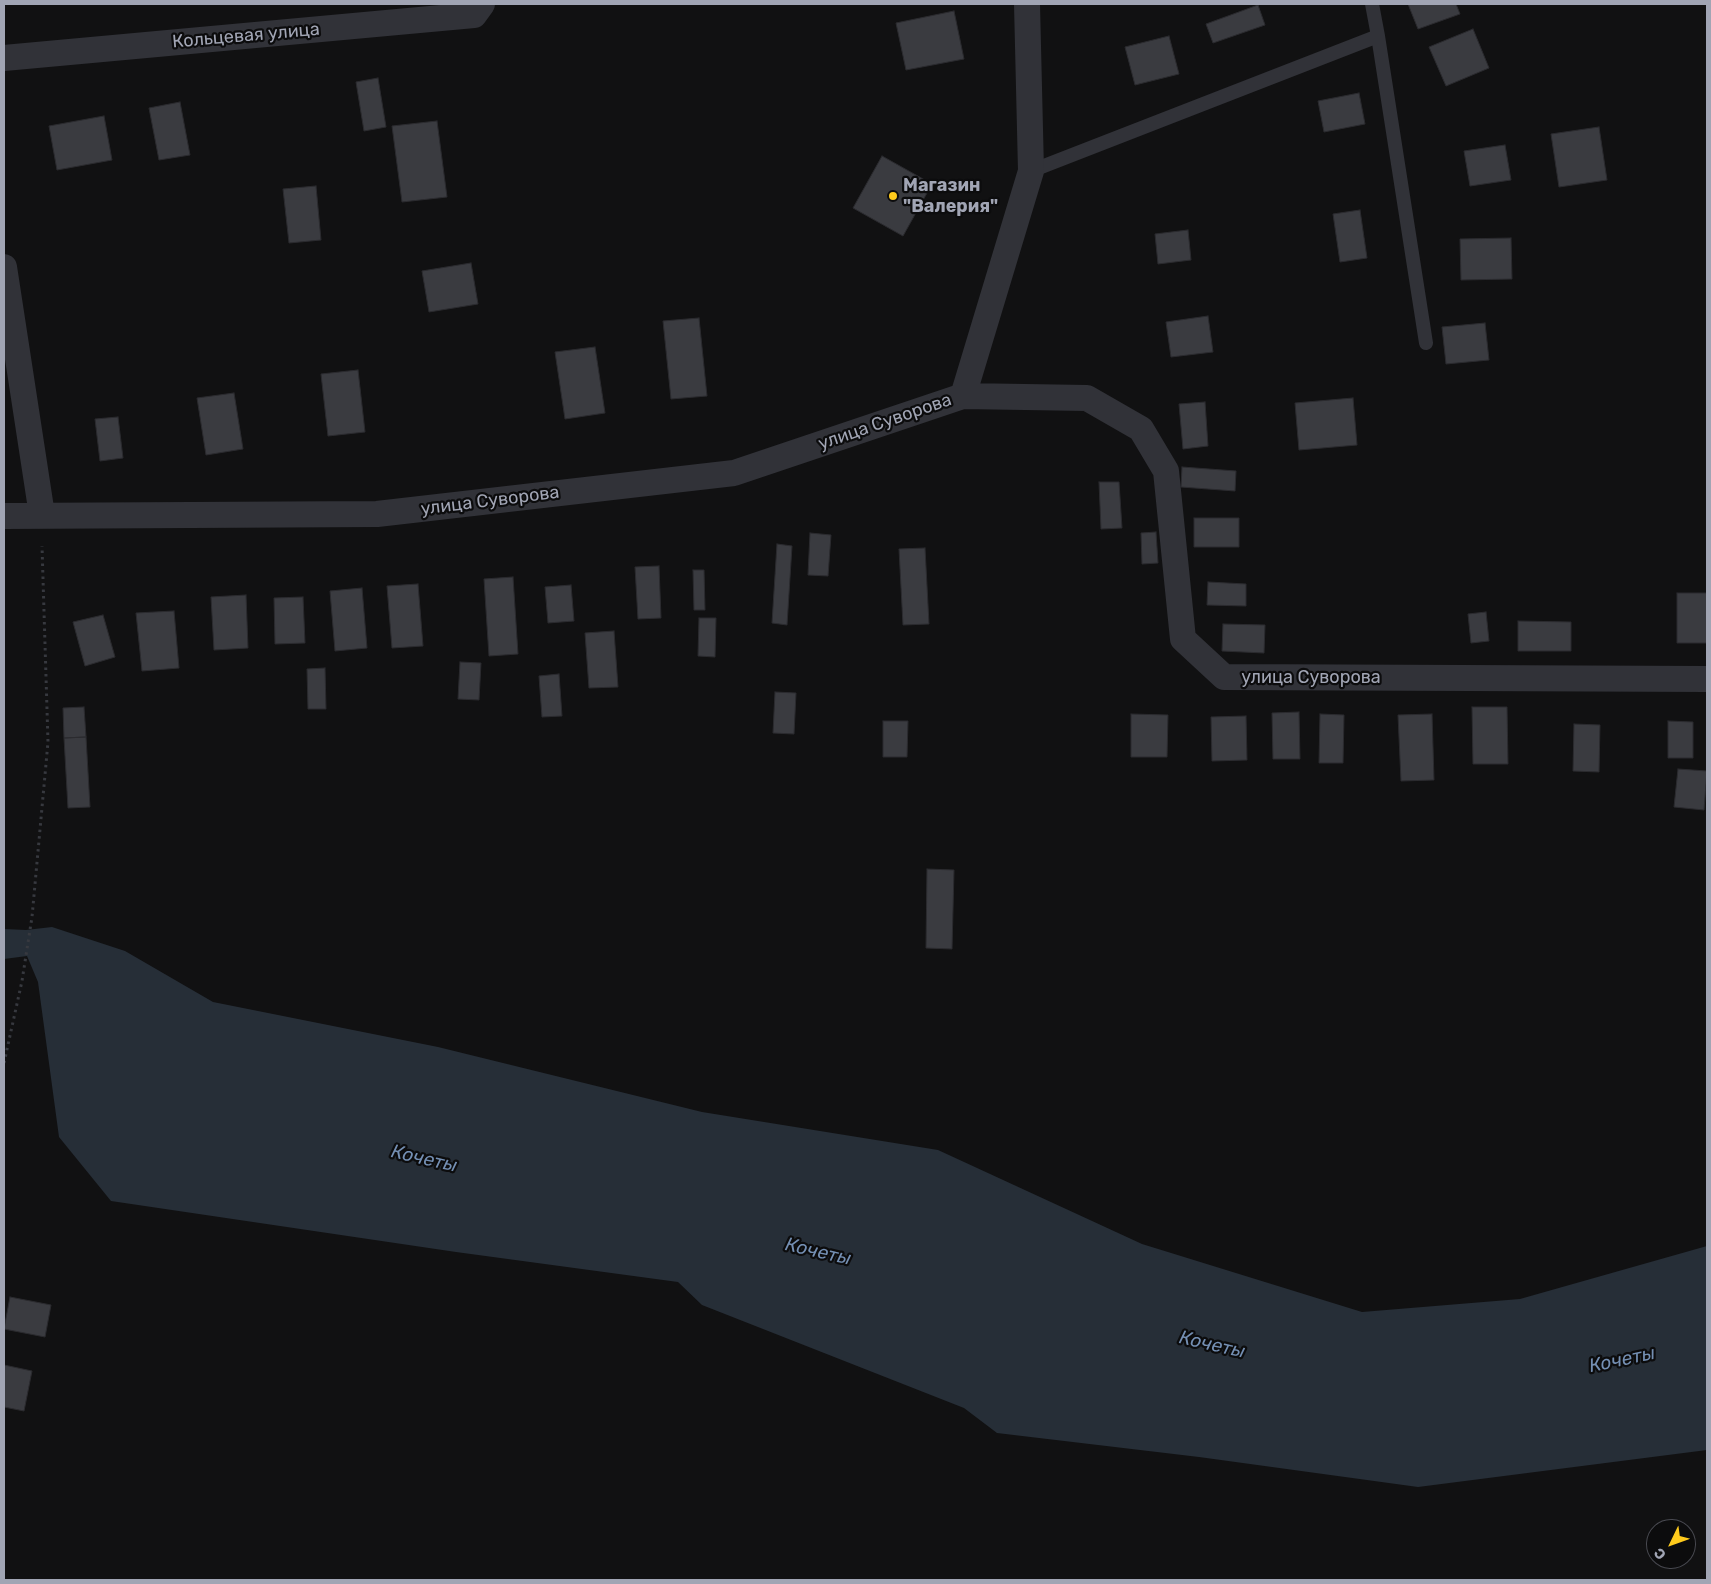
<!DOCTYPE html>
<meta charset="utf-8">
<style>
body{margin:0}
#map{position:relative;width:1711px;height:1584px;overflow:hidden;background:#111112;font-family:Rubik,sans-serif}
canvas{display:block}
.frame{position:absolute;inset:0;border:5px solid #a1a5b4;pointer-events:none}
.north{position:absolute;left:1646px;top:1519px;width:50px;height:50px;box-sizing:border-box;background:#0c0c0d;border:1px solid #484950;border-radius:50%;rotate:228deg;font-size:14px;font-weight:700;line-height:20px;text-align:center;color:#a1a5b4}
.north::after{content:'';display:block;margin:auto;width:18px;height:22px;background:#ffcb1c;clip-path:polygon(50% 0,100% 100%,50% 72%,0 100%)}
</style>
<div id="map">
<canvas width="1711" height="1584"></canvas>
<div class="frame"></div>
<div class="north">С</div>
</div>
<script>
const context = document.querySelector('canvas').getContext('2d');
context.lineJoin = 'round';
function paint(path, color) { context.fillStyle = color; context.fill(path, 'evenodd'); }
const poly = rows => new Path2D(rows.map(r => 'M' + r).join(''));
function stroke(path, color, width, dash) { context.strokeStyle = color; context.lineWidth = width; context.lineCap = dash ? 'butt' : 'round'; context.setLineDash(dash || []); context.stroke(path); }
function write(font, color, halo, rows, align = 'center') {
  context.font = font + ' Rubik,sans-serif'; context.lineWidth = 4.5; context.setLineDash([]); context.textBaseline = 'middle'; context.strokeStyle = halo; context.fillStyle = color; for (const [text, x, y, turn = 0] of rows) {
    context.save(); context.translate(x, y); context.rotate((+turn || 0) * Math.PI / 180); context.textAlign = isNaN(turn) ? turn : align; if (halo) context.strokeText(text, 0, 0); context.fillText(text, 0, 0); context.restore();
  }
}
paint(poly([
 [52,927,125,951,213,1002,438,1047,702,1112,938,1150,1142,1244,1362,1312,1520,1299,1707,1246,1707,1450,1418,1487,1199,1457,997,1433,964,1408,702,1305,678,1282,456,1252,111,1201,59,1137,38,982,27,956,4,959,4,929,26,930]
]), '#262e37');
const building = poly([
 [1408,4,1456,4,1460,14,1418,29,1408,4],
 [1258,5,1265,25,1213,43,1206,24,1258,5],
 [954,11,964,59,906,70,896,23,954,11],
 [1473,29,1489,68,1446,86,1429,47,1473,29],
 [1169,36,1179,74,1135,85,1125,47,1169,36],
 [378,78,386,127,364,131,356,82,378,78],
 [1359,93,1365,124,1324,132,1318,101,1359,93],
 [180,102,190,155,159,160,149,108,180,102],
 [104,116,112,160,57,170,49,126,104,116],
 [437,121,447,197,402,202,392,126,437,121],
 [1599,127,1607,180,1559,187,1551,134,1599,127],
 [1505,145,1511,180,1470,186,1464,151,1505,145],
 [882,156,932,184,903,236,853,208,882,156],
 [316,186,321,240,289,243,283,189,316,186],
 [1360,210,1367,258,1340,262,1333,214,1360,210],
 [1188,230,1191,260,1158,264,1155,234,1188,230],
 [1511,238,1512,279,1461,280,1460,239,1511,238],
 [471,263,478,304,429,312,422,271,471,263],
 [1208,316,1213,352,1171,357,1166,322,1208,316],
 [699,318,707,396,671,399,663,321,699,318],
 [1485,323,1489,360,1446,364,1442,327,1485,323],
 [595,347,605,413,565,419,555,352,595,347],
 [358,370,365,432,328,436,321,374,358,370],
 [234,393,243,449,206,455,197,398,234,393],
 [1353,398,1357,445,1299,450,1295,403,1353,398],
 [1205,402,1208,446,1183,449,1179,404,1205,402],
 [118,417,123,458,100,461,95,419,118,417],
 [1182,467,1236,471,1235,491,1181,487,1182,467],
 [1099,482,1119,482,1122,528,1101,529,1099,482],
 [1194,518,1239,518,1239,547,1194,547,1194,518],
 [1156,532,1158,563,1142,564,1141,533,1156,532],
 [810,533,831,535,828,576,808,575,810,533],
 [777,544,792,546,787,625,772,623,777,544],
 [925,548,929,624,903,625,899,549,925,548],
 [659,566,661,618,638,619,635,567,659,566],
 [693,570,704,570,705,610,694,610,693,570],
 [513,577,518,654,489,656,484,579,513,577],
 [1208,582,1246,584,1246,606,1207,605,1208,582],
 [418,584,423,646,392,648,387,586,418,584],
 [571,585,574,621,548,623,545,587,571,585],
 [362,588,367,648,335,651,330,591,362,588],
 [1677,593,1707,593,1707,643,1677,643,1677,593],
 [246,595,248,648,214,650,211,597,246,595],
 [303,597,305,643,275,644,274,598,303,597],
 [174,611,179,668,142,671,136,613,174,611],
 [1486,612,1489,641,1471,643,1468,614,1486,612],
 [103,615,115,657,85,666,73,622,103,615],
 [699,618,716,618,715,657,698,656,699,618],
 [1518,621,1571,622,1571,651,1518,651,1518,621],
 [1223,624,1265,625,1264,653,1222,651,1223,624],
 [614,631,618,687,589,688,585,633,614,631],
 [460,662,481,663,479,700,458,699,460,662],
 [325,668,326,709,308,709,307,669,325,668],
 [559,674,562,716,542,717,539,676,559,674],
 [775,692,796,693,794,734,773,733,775,692],
 [84,707,86,737,64,738,63,708,84,707],
 [1472,707,1507,707,1508,764,1473,764,1472,707],
 [1299,712,1300,759,1273,759,1272,713,1299,712],
 [1131,714,1168,715,1167,757,1131,757,1131,714],
 [1320,714,1344,715,1343,763,1319,763,1320,714],
 [1432,714,1434,780,1401,781,1398,715,1432,714],
 [1246,716,1247,760,1212,761,1211,717,1246,716],
 [883,721,908,721,907,757,883,757,883,721],
 [1668,721,1693,722,1693,758,1668,758,1668,721],
 [1574,724,1600,725,1599,772,1573,771,1574,724],
 [86,737,90,807,68,808,64,738,86,737],
 [1678,769,1707,771,1704,810,1674,807,1678,769],
 [927,869,954,870,952,949,926,948,927,869],
 [10,1297,51,1305,45,1337,4,1329,10,1297],
 [4,1365,32,1371,24,1411,4,1407,4,1365]
]);
paint(building, '#3a3b40');
stroke(building, '#2b2b2f', 1);
stroke(poly([
 [4,1063,22,981,32,917,48,742,42,546]
]), '#37393f', 3, [2.5, 4]);
stroke(poly([
 [1372,4,1378,36,1426,343],
 [1031,171,1378,36]
]), '#313238', 14);
stroke(poly([
 [4,58,474,15,482,4],
 [4,267,42,515],
 [963,396,1031,171,1027,4],
 [4,516,377,514,734,473,963,396,1087,398,1141,429,1166,471,1183,639,1224,677,1707,679]
]), '#313238', 26);
for (const [x, y, r, color] of [
 [893,196,5,"#ffcb1c"]
]) { const dot = new Path2D(); dot.arc(x, y, r, 0, 2 * Math.PI); context.fillStyle = color; context.fill(dot); stroke(dot, '#0c0c0d', 2); }
write('18px', '#a1a5b4', '#0c0c0d', [
 ["Кольцевая улица",246,36,-5],
 ["улица Суворова",885,422,-19],
 ["улица Суворова",490,501,-7],
 ["улица Суворова",1311,678]
]);
write('bold 18px', '#a1a5b4', '#0c0c0d', [
 ["Магазин",903,186],
 ["\"Валерия\"",903,207]
], 'left');
write('italic 19px', '#748fb3', '#0c0c0d', [
 ["Кочеты",424,1159,13],
 ["Кочеты",818,1252,13],
 ["Кочеты",1212,1345,13],
 ["Кочеты",1622,1360,-12]
]);
</script>
